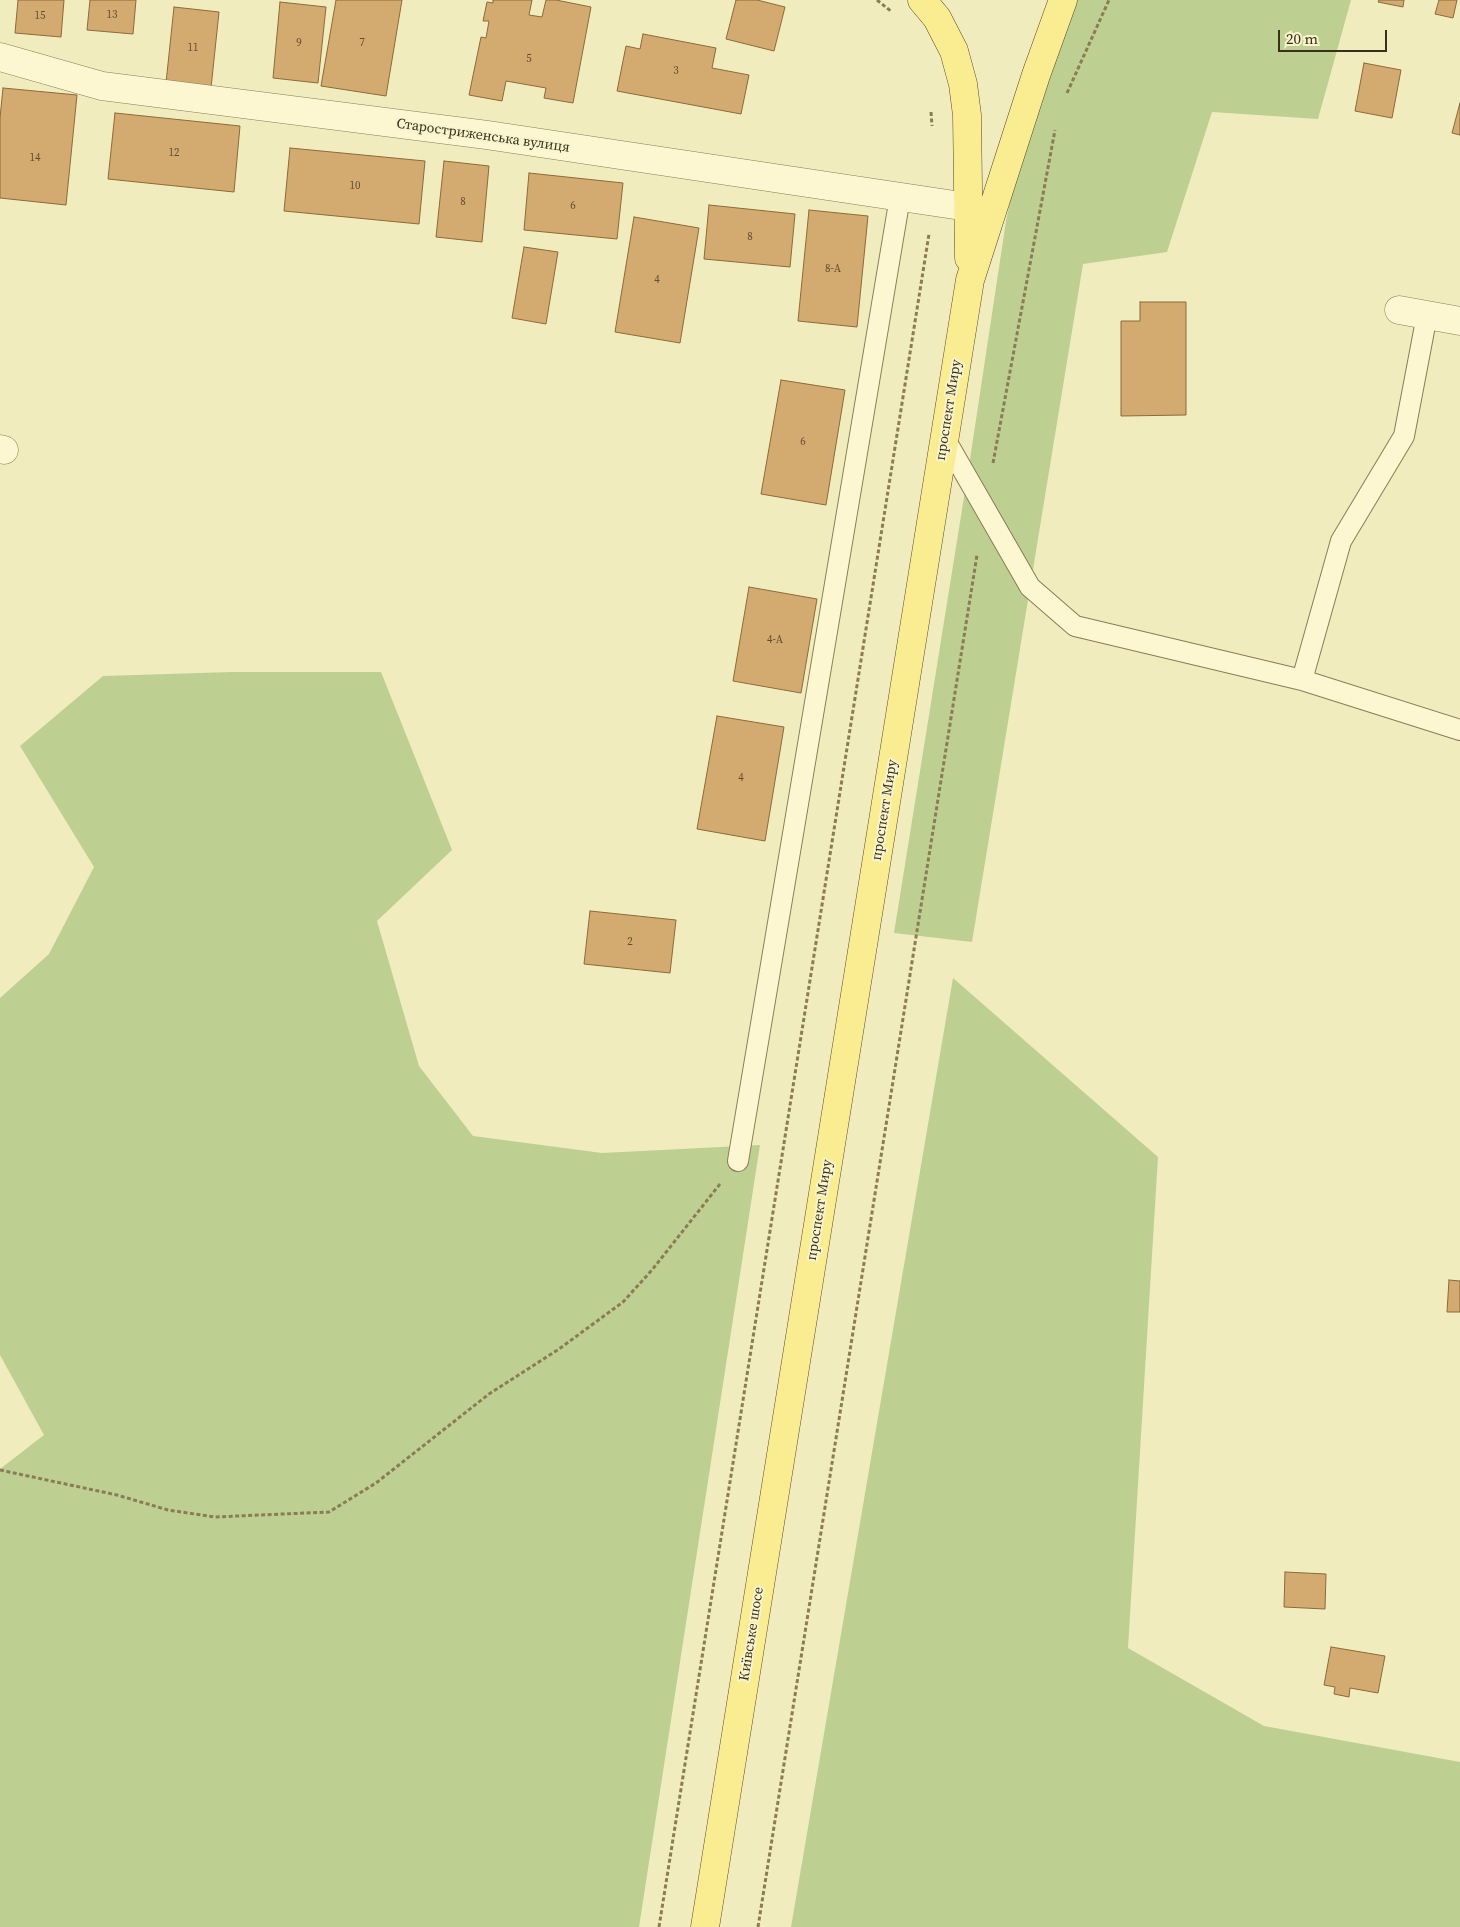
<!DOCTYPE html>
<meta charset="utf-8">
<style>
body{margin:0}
#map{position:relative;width:1460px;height:1927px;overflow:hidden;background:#f1ecbd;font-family:"Source Serif 4",serif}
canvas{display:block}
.scale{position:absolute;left:1278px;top:30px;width:109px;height:22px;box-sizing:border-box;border:2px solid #392f1b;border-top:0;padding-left:6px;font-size:15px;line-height:18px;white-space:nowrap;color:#392f1b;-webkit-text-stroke:4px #f8f4cd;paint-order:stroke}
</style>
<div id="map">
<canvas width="1460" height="1927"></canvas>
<div class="scale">20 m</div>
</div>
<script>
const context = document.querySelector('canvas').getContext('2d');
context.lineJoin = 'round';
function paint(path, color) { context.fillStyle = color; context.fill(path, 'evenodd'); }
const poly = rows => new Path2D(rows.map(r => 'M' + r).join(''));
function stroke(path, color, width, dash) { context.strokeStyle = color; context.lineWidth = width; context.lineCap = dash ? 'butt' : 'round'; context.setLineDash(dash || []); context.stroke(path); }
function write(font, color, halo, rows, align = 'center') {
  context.font = font + ' "Source Serif 4",serif'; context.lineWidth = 4; context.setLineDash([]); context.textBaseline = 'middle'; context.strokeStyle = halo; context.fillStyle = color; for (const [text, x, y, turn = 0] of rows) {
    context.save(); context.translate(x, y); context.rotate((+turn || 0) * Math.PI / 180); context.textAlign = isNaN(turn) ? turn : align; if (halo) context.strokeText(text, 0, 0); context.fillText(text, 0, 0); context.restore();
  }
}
paint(poly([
 [1072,0,1351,0,1318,119,1212,112,1167,252,1083,264,972,942,894,933,969,466,1006,221,1021,149],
 [232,672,381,672,452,850,377,921,419,1066,473,1136,602,1153,760,1145,639,1927,0,1927,0,1469,44,1435,0,1355,0,998,49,954,94,867,20,746,103,676],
 [953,978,1158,1157,1128,1648,1264,1726,1460,1762,1460,1927,791,1927]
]), '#bdd091');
const building = poly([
 [18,0,64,0,61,37,15,33,18,0],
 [90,0,136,0,133,34,87,30,90,0],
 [336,0,402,0,386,96,321,86,336,0],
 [493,0,532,0,529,15,542,17,546,0,556,0,591,7,573,103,544,98,546,88,506,81,502,101,469,95,481,37,486,38,489,21,483,21,487,2,493,3,493,0],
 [736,0,757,0,785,7,774,51,726,39,736,0],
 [1379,0,1404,0,1403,7,1378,2,1379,0],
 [1439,0,1457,0,1453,18,1435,14,1439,0],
 [280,2,326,7,318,83,273,78,280,2],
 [174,7,219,12,211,88,166,83,174,7],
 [643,34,716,48,712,68,749,75,741,114,617,91,626,46,640,49,643,34],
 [1364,63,1401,70,1392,118,1355,111,1364,63],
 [3,88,77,95,66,205,0,198,0,118,3,88],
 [1460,103,1460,135,1452,133,1460,103],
 [115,113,240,126,234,192,108,179,115,113],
 [290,148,425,161,419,224,284,211,290,148],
 [444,161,489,166,482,242,436,237,444,161],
 [529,173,623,183,617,239,524,230,529,173],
 [709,205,795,214,790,267,704,259,709,205],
 [809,210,868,216,857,327,798,321,809,210],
 [634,217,699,228,680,343,615,332,634,217],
 [524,247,558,252,546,324,512,318,524,247],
 [1140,302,1186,302,1186,415,1121,416,1121,321,1140,321,1140,302],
 [781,380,845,390,826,505,761,494,781,380],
 [749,587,817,599,801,693,733,681,749,587],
 [717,716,784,727,765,841,697,829,717,716],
 [590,911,676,920,670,973,584,964,590,911],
 [1449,1280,1460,1281,1460,1312,1447,1312,1449,1280],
 [1285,1572,1326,1574,1325,1609,1284,1607,1285,1572],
 [1331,1647,1385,1656,1378,1693,1350,1688,1349,1697,1334,1694,1335,1687,1324,1685,1331,1647]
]);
paint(building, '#d3ab70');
stroke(building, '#8c6939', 1);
const lane = poly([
 [945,439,1030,587,1075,626,1302,680,1341,541,1404,436,1427,315],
 [1302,680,1460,730],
 [738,1161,900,197]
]);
const street = poly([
 [0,57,102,86,487,135,968,207],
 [1399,310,1460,321],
 [0,449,4,450]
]);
const primary = poly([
 [922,0,937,18,954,51,963,84,967,115,969,258],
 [705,1927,970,280,1036,75,1063,0]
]);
stroke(lane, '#8b7c55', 22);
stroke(street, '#8b7c55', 29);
stroke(primary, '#58482a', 29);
stroke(poly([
 [877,0,892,12],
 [1067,93,1109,0],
 [931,112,932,126],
 [993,463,1055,130],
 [0,1470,117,1495,168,1510,215,1517,329,1512,376,1483,489,1394,559,1349,623,1302,652,1270,720,1184],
 [659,1927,929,234],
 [758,1927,977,555]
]), '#8b7c55', 3, [4, 2.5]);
stroke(lane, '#fcf7d1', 20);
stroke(street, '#fcf7d1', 28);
stroke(primary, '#f9ec91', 28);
write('11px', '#604e30', null, [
 ["13",112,15],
 ["15",40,16],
 ["9",299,43],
 ["7",362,43],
 ["11",193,48],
 ["5",529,59],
 ["3",676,71],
 ["12",174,153],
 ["14",35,158],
 ["10",355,186],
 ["8",463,202],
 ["6",573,206],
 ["8",750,237],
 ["8-А",833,269],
 ["4",657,280],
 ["6",803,442],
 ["4-А",775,640],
 ["4",741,778],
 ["2",630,942]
]);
write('14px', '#392f1b', '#f8f4cd', [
 ["Старостриженська вулиця",483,136,8],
 ["проспект Миру",949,410,-81],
 ["проспект Миру",885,810,-81],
 ["проспект Миру",820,1210,-81],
 ["Київське шосе",752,1634,-81]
]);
</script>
